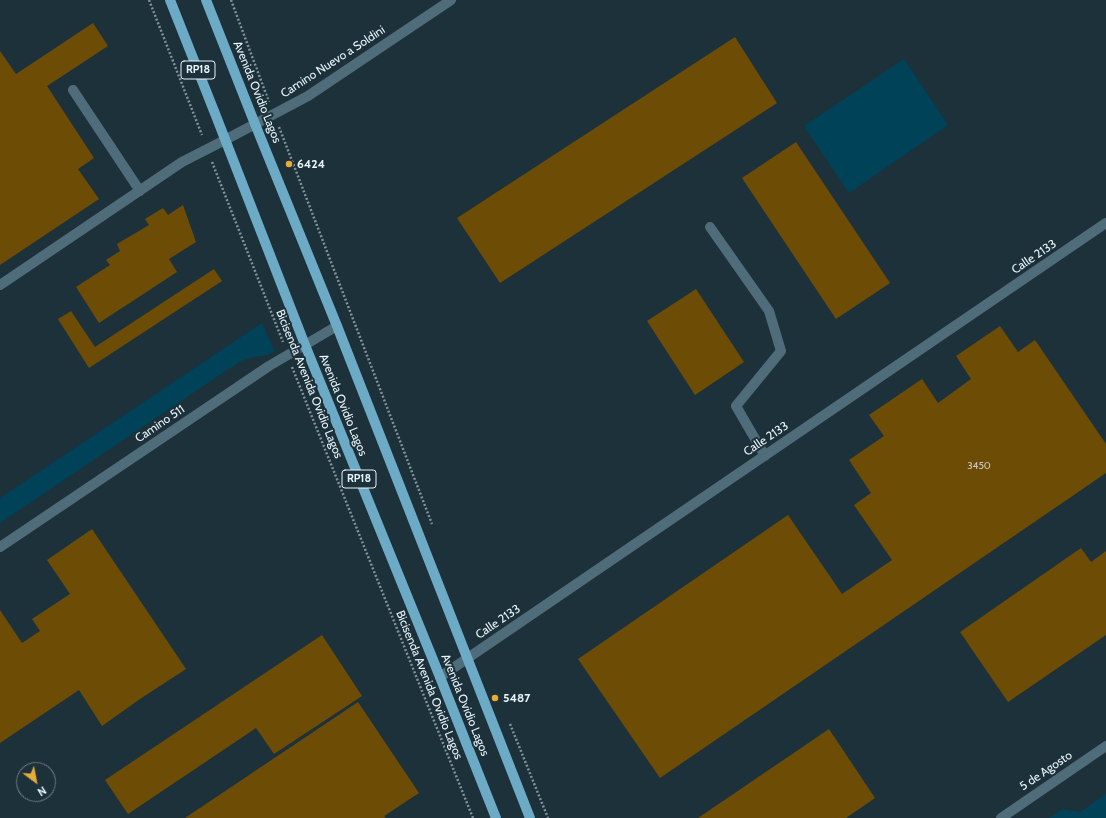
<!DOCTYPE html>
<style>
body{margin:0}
#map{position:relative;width:1106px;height:818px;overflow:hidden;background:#1d313a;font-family:Cabin,sans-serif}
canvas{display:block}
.north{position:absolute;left:16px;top:762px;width:40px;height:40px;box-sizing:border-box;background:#1d313a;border:1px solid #6f7f87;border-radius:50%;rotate:148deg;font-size:11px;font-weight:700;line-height:16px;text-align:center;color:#e9f5fb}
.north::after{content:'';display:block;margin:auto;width:14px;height:18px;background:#e8ab37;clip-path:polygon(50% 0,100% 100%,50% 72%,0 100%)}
</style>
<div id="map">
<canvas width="1106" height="818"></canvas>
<div class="north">N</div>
</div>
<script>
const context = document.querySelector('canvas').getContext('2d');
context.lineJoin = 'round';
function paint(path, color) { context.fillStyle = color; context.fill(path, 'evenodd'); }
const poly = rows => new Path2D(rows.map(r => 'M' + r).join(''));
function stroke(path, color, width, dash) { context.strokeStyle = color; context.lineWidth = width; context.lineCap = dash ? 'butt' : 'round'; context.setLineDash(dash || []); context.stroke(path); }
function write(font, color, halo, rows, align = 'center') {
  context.font = font + ' Cabin,sans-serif'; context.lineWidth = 4; context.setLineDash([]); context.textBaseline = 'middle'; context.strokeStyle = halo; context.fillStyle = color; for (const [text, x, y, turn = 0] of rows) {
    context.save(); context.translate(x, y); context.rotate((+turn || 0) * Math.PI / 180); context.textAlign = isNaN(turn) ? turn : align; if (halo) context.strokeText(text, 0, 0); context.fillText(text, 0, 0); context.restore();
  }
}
paint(poly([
 [904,59,948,125,849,193,804,126],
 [262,323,275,352,263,356,253,357,239,362,0,523,0,498],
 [1106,794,1106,818,1049,818,1063,809,1080,812]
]), '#004258');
paint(poly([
 [93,23,108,46,47,86,94,158,78,169,99,199,0,265,0,51,16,74],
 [735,37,777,103,500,283,457,218],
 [796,142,890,283,836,319,742,178],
 [183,205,196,242,169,259,177,272,99,323,76,287,110,265,106,260,120,251,117,244,149,225,145,219,163,208,168,215],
 [214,269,222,281,89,368,58,319,71,311,95,347],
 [696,289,744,362,695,395,647,321],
 [1000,326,1018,352,1035,340,1106,444,1106,473,660,778,578,659,788,515,842,594,892,560,854,505,871,493,849,460,884,436,869,415,922,379,938,403,971,379,956,356],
 [92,529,186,669,140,699,102,726,79,690,0,743,0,610,22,643,40,631,32,619,70,594,47,560],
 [1081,548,1091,562,1106,551,1106,635,1008,702,960,632],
 [322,635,362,696,274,754,256,728,128,814,105,780],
 [358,702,419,793,384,816,386,818,185,818],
 [829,729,875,798,846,818,698,818]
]), '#6d4d06');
stroke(poly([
 [149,0,202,135],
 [231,0,269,102],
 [279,127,432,524],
 [212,162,283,342],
 [292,367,473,818],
 [510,724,548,818]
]), '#829299', 2.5, [2, 2]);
stroke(poly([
 [73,90,140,191],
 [710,227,769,311,781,351,736,406,765,456],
 [0,285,182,162,225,140],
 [0,547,269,366,337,326],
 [440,677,1106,223]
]), '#4f6c7a', 10);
stroke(poly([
 [225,140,308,96,451,0],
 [1001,818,1106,746]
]), '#4f6c7a', 10);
stroke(poly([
 [170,0,216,116,305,345,440,677,496,818],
 [206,0,255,124,337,326,530,818]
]), '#6caac6', 10);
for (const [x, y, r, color] of [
 [289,164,4,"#e8ab37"],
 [495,698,4,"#e8ab37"]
]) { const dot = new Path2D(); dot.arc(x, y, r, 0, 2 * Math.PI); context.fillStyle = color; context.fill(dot); stroke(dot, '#1d313a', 1.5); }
write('10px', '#cacbbe', null, [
 ["3450",979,466]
]);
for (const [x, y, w] of [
 [198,70,34],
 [359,479,34]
]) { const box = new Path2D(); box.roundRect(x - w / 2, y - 9, w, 18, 3); context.fillStyle = '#1d313a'; context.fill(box); stroke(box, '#e9f5fb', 1); }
write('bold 11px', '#e9f5fb', null, [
 ["RP18",198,70],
 ["RP18",359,479]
]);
write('12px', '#e9f5fb', '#1d313a', [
 ["Camino Nuevo a Soldini",333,62,-33],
 ["Avenida Ovidio Lagos",257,92,68],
 ["Calle 2133",1034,257,-34],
 ["Bicisenda Avenida Ovidio Lagos",309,384,68],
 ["Avenida Ovidio Lagos",343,405,68],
 ["Camino 511",160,424,-34],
 ["Calle 2133",766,439,-34],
 ["Calle 2133",498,622,-34],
 ["Bicisenda Avenida Ovidio Lagos",429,685,68],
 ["Avenida Ovidio Lagos",465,705,68],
 ["5 de Agosto",1046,771,-34]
]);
write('bold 12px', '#e9f5fb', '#1d313a', [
 ["6424",297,164],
 ["5487",503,698]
], 'left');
</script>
